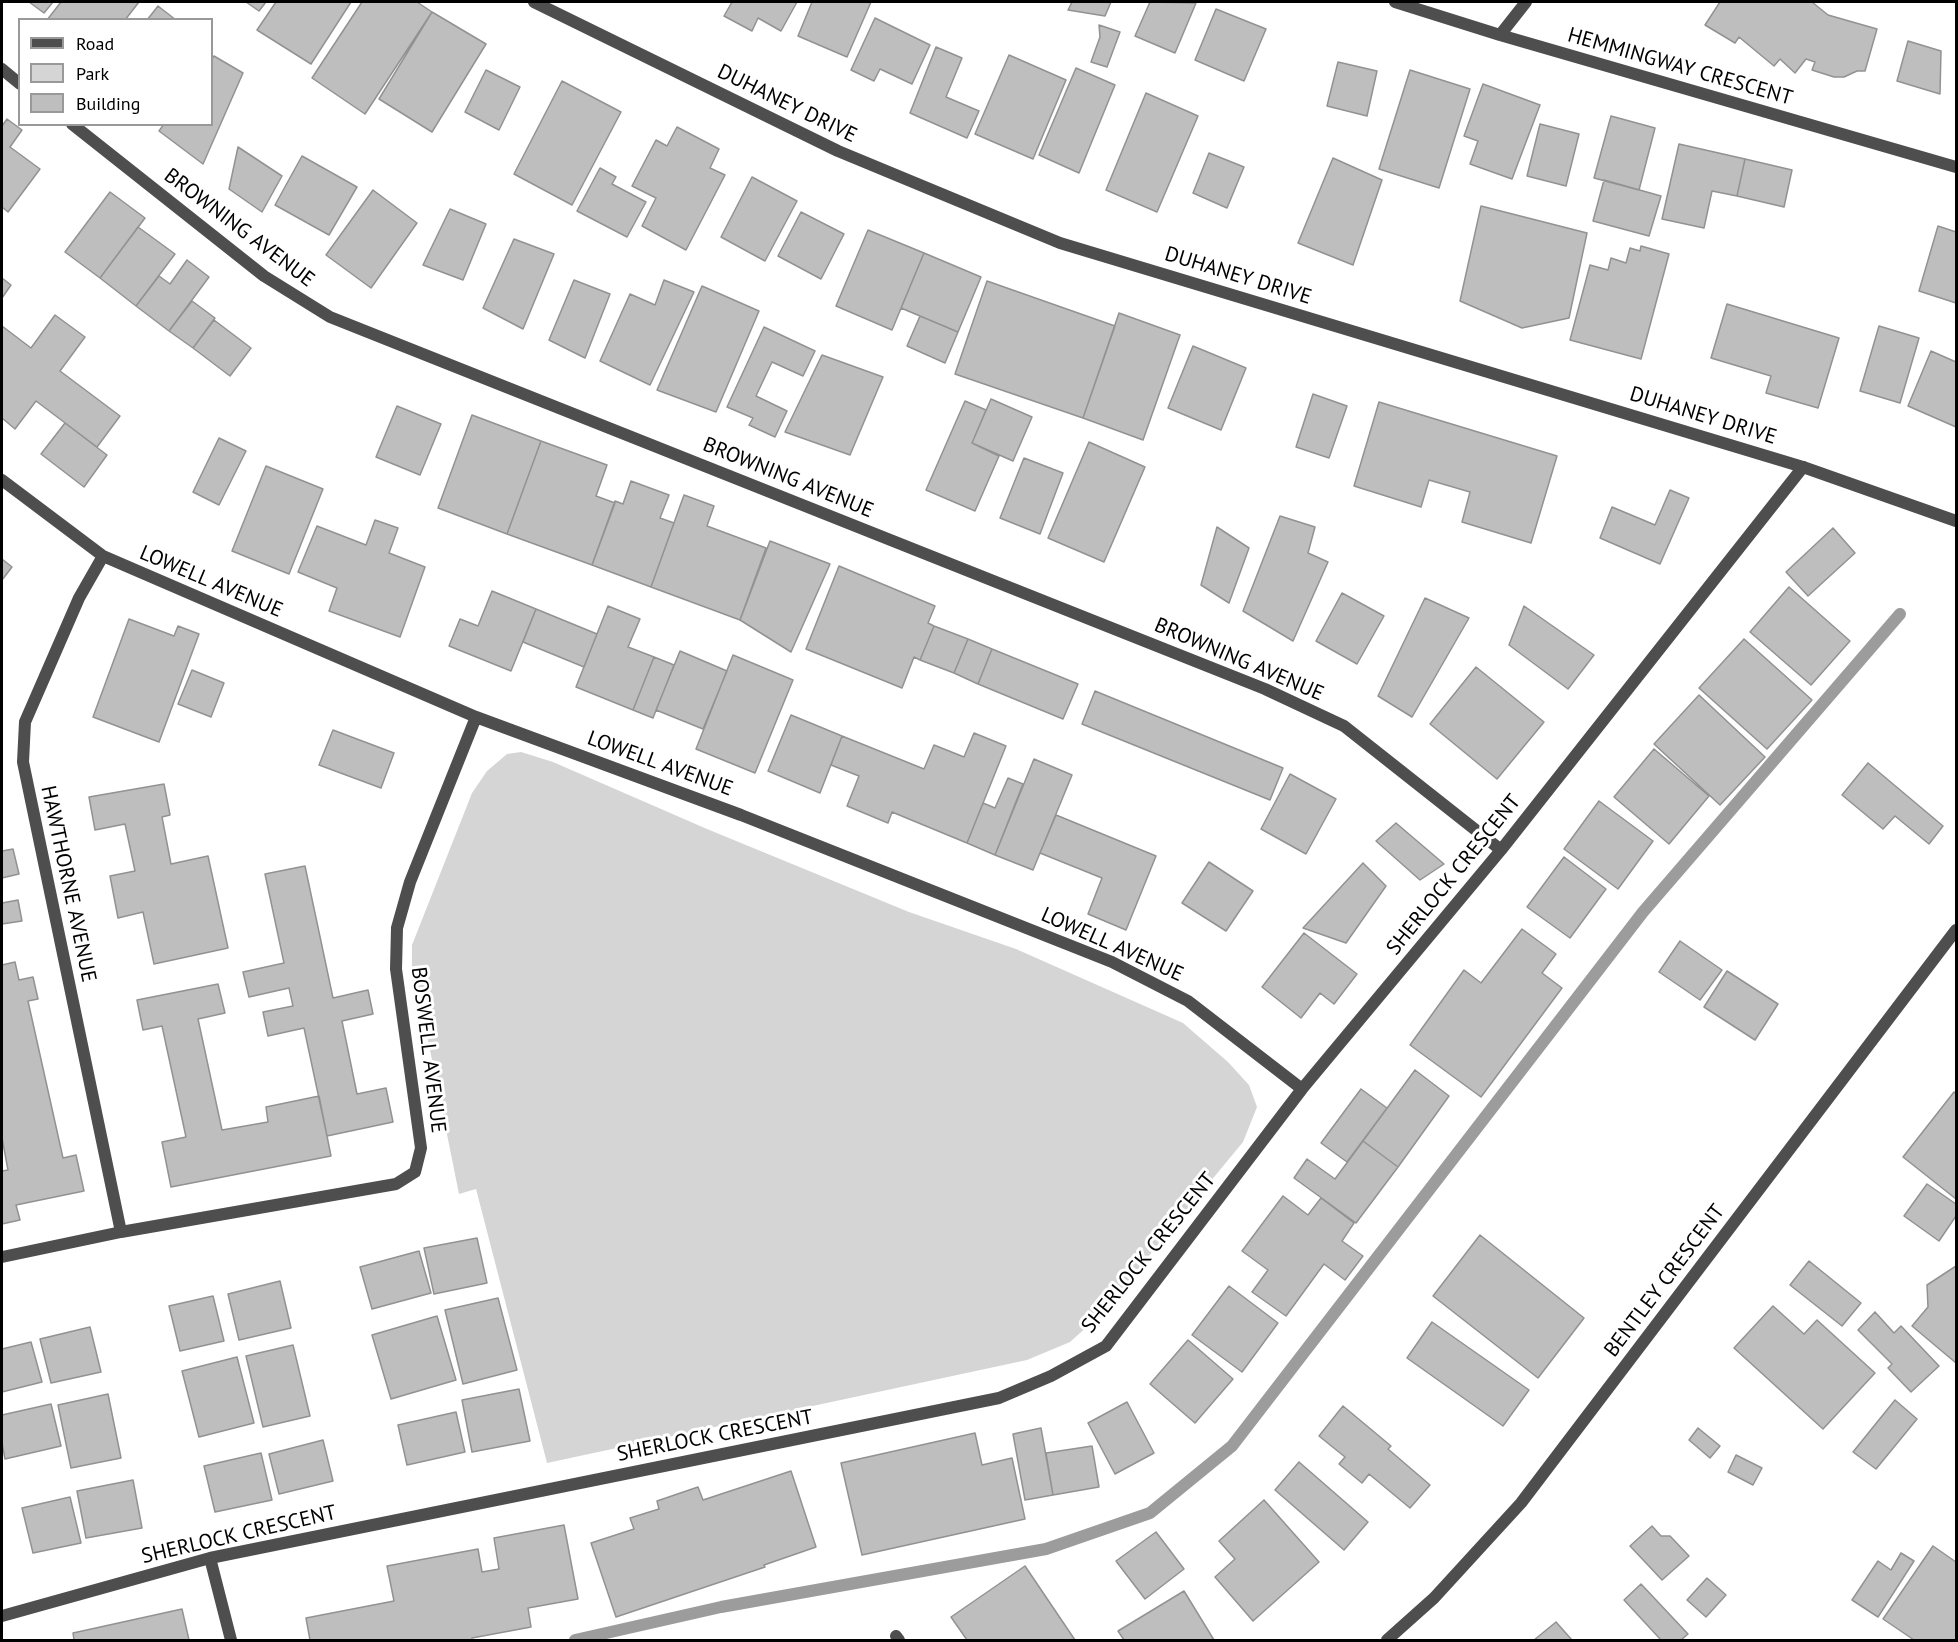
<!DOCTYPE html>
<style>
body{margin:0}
#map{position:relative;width:1958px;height:1642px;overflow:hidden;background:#fff;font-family:"PT Sans",sans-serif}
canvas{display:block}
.frame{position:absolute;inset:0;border:3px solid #000;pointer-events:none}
.legend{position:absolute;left:18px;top:18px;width:195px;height:108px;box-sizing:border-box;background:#fff;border:2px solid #999;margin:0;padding:8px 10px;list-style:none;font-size:18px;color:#000}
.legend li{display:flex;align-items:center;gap:12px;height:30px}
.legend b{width:30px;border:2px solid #999}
</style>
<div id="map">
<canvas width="1958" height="1642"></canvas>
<div class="frame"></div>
<ul class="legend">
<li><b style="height:8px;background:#4e4e4e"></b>Road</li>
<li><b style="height:16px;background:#d5d5d5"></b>Park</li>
<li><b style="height:16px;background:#bebebe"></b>Building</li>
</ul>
</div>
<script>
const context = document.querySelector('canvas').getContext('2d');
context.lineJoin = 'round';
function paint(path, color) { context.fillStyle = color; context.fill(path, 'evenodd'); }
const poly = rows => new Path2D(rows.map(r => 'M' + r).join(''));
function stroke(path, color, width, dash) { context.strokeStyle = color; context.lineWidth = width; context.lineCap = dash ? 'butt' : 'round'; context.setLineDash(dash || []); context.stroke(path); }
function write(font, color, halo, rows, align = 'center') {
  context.font = font + ' "PT Sans",sans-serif'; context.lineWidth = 6; context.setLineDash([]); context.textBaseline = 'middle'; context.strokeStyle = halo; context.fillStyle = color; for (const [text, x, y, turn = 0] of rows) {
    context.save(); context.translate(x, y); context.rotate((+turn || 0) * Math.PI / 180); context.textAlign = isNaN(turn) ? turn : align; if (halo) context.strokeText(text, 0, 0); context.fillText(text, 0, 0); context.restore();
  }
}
paint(poly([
 [521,752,553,762,707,829,909,912,1016,949,1183,1023,1228,1062,1249,1085,1257,1107,1243,1142,1100,1315,1070,1342,1027,1360,547,1463,476,1189,459,1194,428,1040,412,979,412,945,472,793,487,771,507,754]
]), '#d5d5d5');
stroke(poly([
 [575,1640,721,1607,1046,1549,1150,1513,1232,1446,1643,912,1900,614]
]), '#9c9c9c', 12);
const building = poly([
 [29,2,53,2,44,13,29,2],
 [61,2,139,2,125,20,47,20,61,2],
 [246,2,266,2,259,11,246,2],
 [276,2,351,2,311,64,257,30,276,2],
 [362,2,417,2,432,12,365,114,312,78,362,2],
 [732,2,797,2,781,31,758,18,752,31,724,16,732,2],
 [812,2,871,2,847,57,798,36,812,2],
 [1072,2,1111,2,1105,16,1068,10,1072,2],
 [1150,2,1196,3,1175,53,1135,36,1150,2],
 [1720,2,1812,2,1828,15,1877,29,1865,71,1857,71,1844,77,1834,77,1812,70,1815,62,1806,59,1795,73,1780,59,1774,66,1739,37,1735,43,1705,25,1720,2],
 [158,6,176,20,147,20,158,6],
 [1216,9,1266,29,1244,81,1195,60,1216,9],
 [432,12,486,44,432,132,379,99,432,12],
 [875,18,930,45,912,84,880,69,874,81,851,70,875,18],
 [1099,25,1120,32,1107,67,1091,62,1100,37,1099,25],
 [1908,41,1941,51,1940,94,1897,81,1908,41],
 [936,47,962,58,946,97,979,111,967,138,910,113,936,47],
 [1009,55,1066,80,1033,159,975,134,1009,55],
 [214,56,243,73,203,164,159,131,164,124,212,124,212,59,214,56],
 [1338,62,1377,71,1367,116,1327,106,1338,62],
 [1076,68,1115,85,1079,173,1039,155,1076,68],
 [486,70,520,87,499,130,465,112,486,70],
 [1410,70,1470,89,1439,188,1379,169,1410,70],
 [562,81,621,112,572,205,514,174,562,81],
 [1483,84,1540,105,1512,179,1470,164,1478,141,1464,136,1483,84],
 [1146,93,1198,116,1157,212,1106,190,1146,93],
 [1611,116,1655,128,1639,190,1594,178,1611,116],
 [7,119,22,130,10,147,40,169,8,212,2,207,2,126,7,119],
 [1540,124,1579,134,1566,186,1527,176,1540,124],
 [677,127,719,149,710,168,725,175,686,250,642,226,656,198,632,186,656,140,667,146,677,127],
 [1679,144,1745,159,1737,196,1712,191,1704,228,1662,219,1679,144],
 [238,147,282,176,262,212,229,189,238,147],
 [1209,153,1244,167,1227,208,1193,193,1209,153],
 [302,156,357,187,329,235,275,205,302,156],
 [1333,158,1382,180,1353,265,1298,243,1333,158],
 [1745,159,1792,170,1784,207,1737,196,1745,159],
 [600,168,616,177,612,184,646,202,627,237,577,211,600,168],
 [752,177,797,201,765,261,721,237,752,177],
 [1604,180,1661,196,1649,236,1593,221,1604,180],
 [373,190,417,223,371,288,326,255,373,190],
 [110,192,145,218,100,278,65,252,110,192],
 [1481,206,1587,233,1569,318,1522,328,1460,301,1481,206],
 [450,209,486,224,463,280,423,265,450,209],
 [801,212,844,234,821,279,778,256,801,212],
 [1938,226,1956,232,1956,303,1919,291,1938,226],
 [138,227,175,254,136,306,100,278,138,227],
 [868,230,924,253,892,330,836,306,868,230],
 [514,239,554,254,523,329,483,308,514,239],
 [1641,246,1669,254,1641,359,1570,340,1590,265,1608,270,1611,258,1626,263,1630,248,1640,251,1641,246],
 [924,253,981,277,958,332,901,308,924,253],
 [187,260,209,277,169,331,136,306,159,276,170,284,187,260],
 [2,278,11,285,2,298,2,278],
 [574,280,610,294,585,358,549,340,574,280],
 [664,280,694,292,650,385,600,361,630,294,655,305,664,280],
 [987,281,1115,326,1083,418,955,374,987,281],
 [702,286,759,311,716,412,657,390,702,286],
 [192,301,215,318,193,348,169,331,192,301],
 [1727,304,1839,338,1818,408,1766,393,1771,376,1711,358,1727,304],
 [1119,313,1180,335,1143,440,1083,418,1119,313],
 [55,315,85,337,60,371,120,416,97,447,36,401,15,429,2,418,2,326,31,348,55,315],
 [920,316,958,332,945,363,907,346,920,316],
 [214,320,251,348,230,376,193,348,214,320],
 [1879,326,1919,338,1900,403,1860,391,1879,326],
 [764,327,815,351,803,376,772,362,756,396,787,411,775,437,749,425,753,418,727,407,764,327],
 [1193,346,1246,368,1221,430,1168,408,1193,346],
 [1931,351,1956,362,1956,427,1908,406,1931,351],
 [822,355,883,377,850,455,785,432,822,355],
 [1313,394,1347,406,1329,458,1296,447,1313,394],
 [991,399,1032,417,1013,461,972,443,991,399],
 [965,401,986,410,972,443,999,456,975,511,926,490,965,401],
 [1379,402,1557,456,1531,543,1462,522,1470,492,1429,480,1421,507,1354,486,1379,402],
 [397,406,441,424,420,475,376,457,397,406],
 [472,415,541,441,507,534,438,508,472,415],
 [65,423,107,455,84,487,41,454,65,423],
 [219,438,246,451,219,505,193,492,219,438],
 [541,441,607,465,596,496,615,503,592,565,507,534,541,441],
 [1089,442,1145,467,1104,562,1048,538,1089,442],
 [1024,458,1063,473,1040,534,1000,518,1024,458],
 [266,466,323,489,289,574,232,551,266,466],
 [631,481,669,495,660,518,674,523,651,587,592,565,615,501,623,504,631,481],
 [1670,490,1689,498,1660,564,1600,538,1612,507,1655,525,1670,490],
 [684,495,714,506,707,526,766,548,740,620,651,587,684,495],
 [1280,516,1315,527,1308,553,1328,562,1293,641,1243,611,1280,516],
 [375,520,398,528,389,553,425,567,400,637,329,611,337,588,298,572,317,526,366,545,375,520],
 [1217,527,1249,548,1229,603,1201,585,1217,527],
 [1833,528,1855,553,1808,596,1786,572,1833,528],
 [770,541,830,564,791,652,740,620,770,541],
 [2,559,12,567,2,580,2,559],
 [839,566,935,606,928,623,934,626,920,660,914,657,902,688,806,649,839,566],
 [1789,587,1850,641,1811,685,1750,632,1789,587],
 [492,591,536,609,511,671,449,646,460,619,478,626,492,591],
 [1342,593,1384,616,1357,664,1316,641,1342,593],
 [1425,598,1469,618,1412,717,1378,696,1425,598],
 [608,606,640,619,628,647,654,657,633,710,576,687,608,606],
 [1524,606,1594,655,1568,689,1509,645,1524,606],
 [536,609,597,634,584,667,523,642,536,609],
 [129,619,174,636,178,626,199,634,159,742,93,717,129,619],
 [934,626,968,639,954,673,920,660,934,626],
 [968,639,992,649,978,684,954,673,968,639],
 [1744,639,1812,700,1767,749,1699,688,1744,639],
 [992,649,1078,684,1063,719,978,684,992,649],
 [680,651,727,671,703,729,656,710,680,651],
 [733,655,793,680,755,773,696,749,733,655],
 [654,657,674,665,653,718,633,710,654,657],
 [1476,667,1544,722,1497,779,1430,724,1476,667],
 [192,670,224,683,211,717,178,704,192,670],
 [1095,691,1283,768,1270,800,1082,724,1095,691],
 [1699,695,1765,757,1720,805,1654,744,1699,695],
 [791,715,842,736,820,793,768,771,791,715],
 [333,730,394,753,381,788,319,765,333,730],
 [974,733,1006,746,967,843,892,812,888,823,847,806,859,776,831,765,842,736,924,769,934,745,964,757,974,733],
 [1654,749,1709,796,1669,844,1614,797,1654,749],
 [1034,759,1072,775,1033,870,995,855,1034,759],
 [1868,763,1943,826,1929,844,1895,816,1883,829,1842,795,1868,763],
 [1290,774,1336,799,1306,854,1261,829,1290,774],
 [1008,778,1023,784,995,855,967,843,983,803,995,808,1008,778],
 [164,784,170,815,162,817,171,864,208,856,228,948,154,964,143,912,118,918,110,876,135,871,125,824,95,830,89,797,164,784],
 [1599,801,1653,841,1618,889,1564,849,1599,801],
 [1056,815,1156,856,1126,930,1088,914,1102,878,1040,853,1056,815],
 [1396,823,1444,864,1420,880,1376,841,1396,823],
 [13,849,19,874,2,878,2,851,13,849],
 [1564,857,1606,889,1570,938,1527,907,1564,857],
 [1209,862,1253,891,1226,931,1182,903,1209,862],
 [1363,863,1386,886,1346,943,1303,928,1363,863],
 [305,866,333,998,368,990,373,1014,342,1021,357,1094,386,1088,393,1122,327,1136,304,1028,268,1036,263,1012,293,1006,289,988,249,997,243,972,284,963,265,874,305,866],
 [18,900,22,921,2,924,2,903,18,900],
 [1522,929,1556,954,1542,973,1562,988,1481,1097,1410,1045,1464,970,1481,983,1522,929],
 [1304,933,1357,974,1334,1004,1320,993,1301,1018,1262,987,1304,933],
 [1680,941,1722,970,1700,1000,1659,972,1680,941],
 [15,962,19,980,33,977,38,999,28,1001,63,1158,76,1155,84,1191,16,1205,20,1220,2,1224,2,1171,8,1170,2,1138,2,965,15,962],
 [1727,971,1778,1004,1755,1040,1704,1007,1727,971],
 [218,984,225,1013,198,1019,222,1130,268,1122,266,1107,319,1096,331,1156,171,1187,162,1142,186,1137,162,1026,143,1030,137,1000,218,984],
 [1415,1070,1449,1096,1398,1167,1363,1141,1415,1070],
 [1361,1089,1387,1108,1347,1162,1321,1143,1361,1089],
 [1954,1092,1956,1094,1956,1199,1903,1157,1954,1092],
 [1363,1141,1398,1167,1356,1223,1294,1178,1307,1159,1335,1179,1363,1141],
 [1927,1184,1956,1204,1956,1216,1939,1241,1904,1216,1927,1184],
 [1283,1196,1308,1215,1321,1198,1354,1223,1342,1241,1363,1256,1345,1280,1324,1264,1286,1316,1252,1292,1268,1270,1242,1251,1283,1196],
 [1480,1235,1584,1318,1538,1378,1433,1296,1480,1235],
 [477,1238,487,1283,434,1294,424,1248,477,1238],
 [419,1251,431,1293,372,1309,360,1267,419,1251],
 [1809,1261,1861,1303,1842,1326,1790,1285,1809,1261],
 [1956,1266,1956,1363,1912,1326,1928,1307,1927,1285,1956,1266],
 [280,1281,291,1328,239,1340,228,1294,280,1281],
 [1229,1286,1278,1323,1242,1372,1192,1335,1229,1286],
 [213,1296,224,1341,180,1351,169,1306,213,1296],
 [498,1298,517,1370,463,1384,445,1310,498,1298],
 [1773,1306,1804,1334,1817,1320,1875,1373,1823,1429,1734,1348,1773,1306],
 [1875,1312,1894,1333,1901,1326,1939,1366,1911,1392,1888,1368,1892,1364,1858,1330,1875,1312],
 [437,1316,456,1380,391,1399,372,1335,437,1316],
 [1432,1322,1529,1390,1503,1426,1407,1358,1432,1322],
 [90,1327,101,1372,51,1383,40,1339,90,1327],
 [1188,1340,1233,1379,1195,1423,1150,1384,1188,1340],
 [31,1342,42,1382,2,1392,2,1349,31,1342],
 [293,1345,310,1416,263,1427,246,1356,293,1345],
 [237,1357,254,1423,199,1437,182,1371,237,1357],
 [519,1389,530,1441,472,1452,462,1400,519,1389],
 [108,1394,121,1458,71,1468,58,1405,108,1394],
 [1895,1400,1917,1419,1876,1469,1853,1452,1895,1400],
 [1127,1402,1154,1453,1115,1474,1088,1423,1127,1402],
 [51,1404,61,1446,5,1459,2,1443,2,1415,51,1404],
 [1343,1406,1391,1446,1388,1449,1430,1485,1410,1508,1369,1474,1362,1483,1339,1464,1345,1457,1319,1436,1343,1406],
 [456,1412,465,1452,407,1465,398,1425,456,1412],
 [1041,1428,1053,1495,1025,1500,1013,1434,1041,1428],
 [1698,1428,1720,1446,1710,1458,1689,1440,1698,1428],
 [975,1433,982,1465,1012,1458,1025,1519,862,1555,841,1463,975,1433],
 [323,1440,333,1481,279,1494,269,1454,323,1440],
 [1092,1446,1099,1487,1053,1495,1046,1453,1092,1446],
 [261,1453,272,1500,215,1512,204,1466,261,1453],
 [1736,1455,1762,1468,1753,1485,1728,1472,1736,1455],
 [1299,1462,1368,1522,1344,1550,1275,1490,1299,1462],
 [791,1471,816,1547,764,1565,765,1567,616,1617,591,1543,634,1529,630,1518,659,1509,657,1501,698,1487,703,1500,791,1471],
 [133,1480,142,1528,86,1538,77,1491,133,1480],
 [70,1497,81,1543,33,1553,22,1508,70,1497],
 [1264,1500,1319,1562,1253,1621,1215,1577,1235,1559,1219,1541,1264,1500],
 [564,1525,578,1599,528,1608,531,1627,472,1638,472,1640,310,1640,306,1618,394,1601,387,1566,478,1549,482,1572,499,1569,494,1538,564,1525],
 [1652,1526,1661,1536,1670,1536,1689,1556,1662,1580,1630,1546,1652,1526],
 [1156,1532,1184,1569,1145,1599,1116,1561,1156,1532],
 [1933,1546,1956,1562,1956,1640,1914,1640,1883,1619,1933,1546],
 [1901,1553,1914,1561,1878,1617,1852,1600,1878,1561,1891,1570,1901,1553],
 [1025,1566,1075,1640,967,1640,951,1617,1025,1566],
 [1707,1578,1726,1595,1706,1617,1687,1600,1707,1578],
 [1641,1584,1688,1634,1681,1640,1661,1640,1624,1600,1641,1584],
 [1184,1591,1214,1640,1124,1640,1118,1631,1184,1591],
 [182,1609,189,1640,74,1640,73,1633,182,1609],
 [1556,1622,1572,1640,1534,1640,1556,1622]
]);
paint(building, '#bebebe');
stroke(building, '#929292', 1.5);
stroke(poly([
 [1395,2,1500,35,1956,167],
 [1500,35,1526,2],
 [2,69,20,84],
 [72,124,264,276,330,317,1265,689,1344,726,1501,850],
 [2,480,103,556,476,717,741,815,1112,962,1188,1001,1302,1089],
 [103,556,79,598,25,722,23,762,121,1232],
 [2,1257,121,1232,396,1184,415,1172,421,1148,396,969,397,928,410,882,476,717],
 [210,1558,231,1640],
 [2,1616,210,1558,999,1398,1051,1376,1106,1346,1302,1089,1501,850,1803,467],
 [896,1636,899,1640],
 [1387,1640,1434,1598,1521,1503,1956,930]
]), '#4e4e4e', 12);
stroke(poly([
 [534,2,838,151,1060,243,1803,467,1956,521]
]), '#4e4e4e', 12);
write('21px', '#000', '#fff', [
 ["HEMMINGWAY CRESCENT",1680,67,16],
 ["DUHANEY DRIVE",787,104,26],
 ["BROWNING AVENUE",239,228,37],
 ["DUHANEY DRIVE",1238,276,17],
 ["DUHANEY DRIVE",1703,416,17],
 ["BROWNING AVENUE",788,478,22],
 ["LOWELL AVENUE",211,582,23],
 ["BROWNING AVENUE",1239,660,23],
 ["LOWELL AVENUE",660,764,20],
 ["SHERLOCK CRESCENT",1454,875,-51],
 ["HAWTHORNE AVENUE",68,884,78],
 ["LOWELL AVENUE",1112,945,24],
 ["BOSWELL AVENUE",428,1050,83],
 ["SHERLOCK CRESCENT",1149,1253,-51],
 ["BENTLEY CRESCENT",1665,1281,-53],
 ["SHERLOCK CRESCENT",715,1436,-11],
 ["SHERLOCK CRESCENT",239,1535,-13]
]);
</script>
